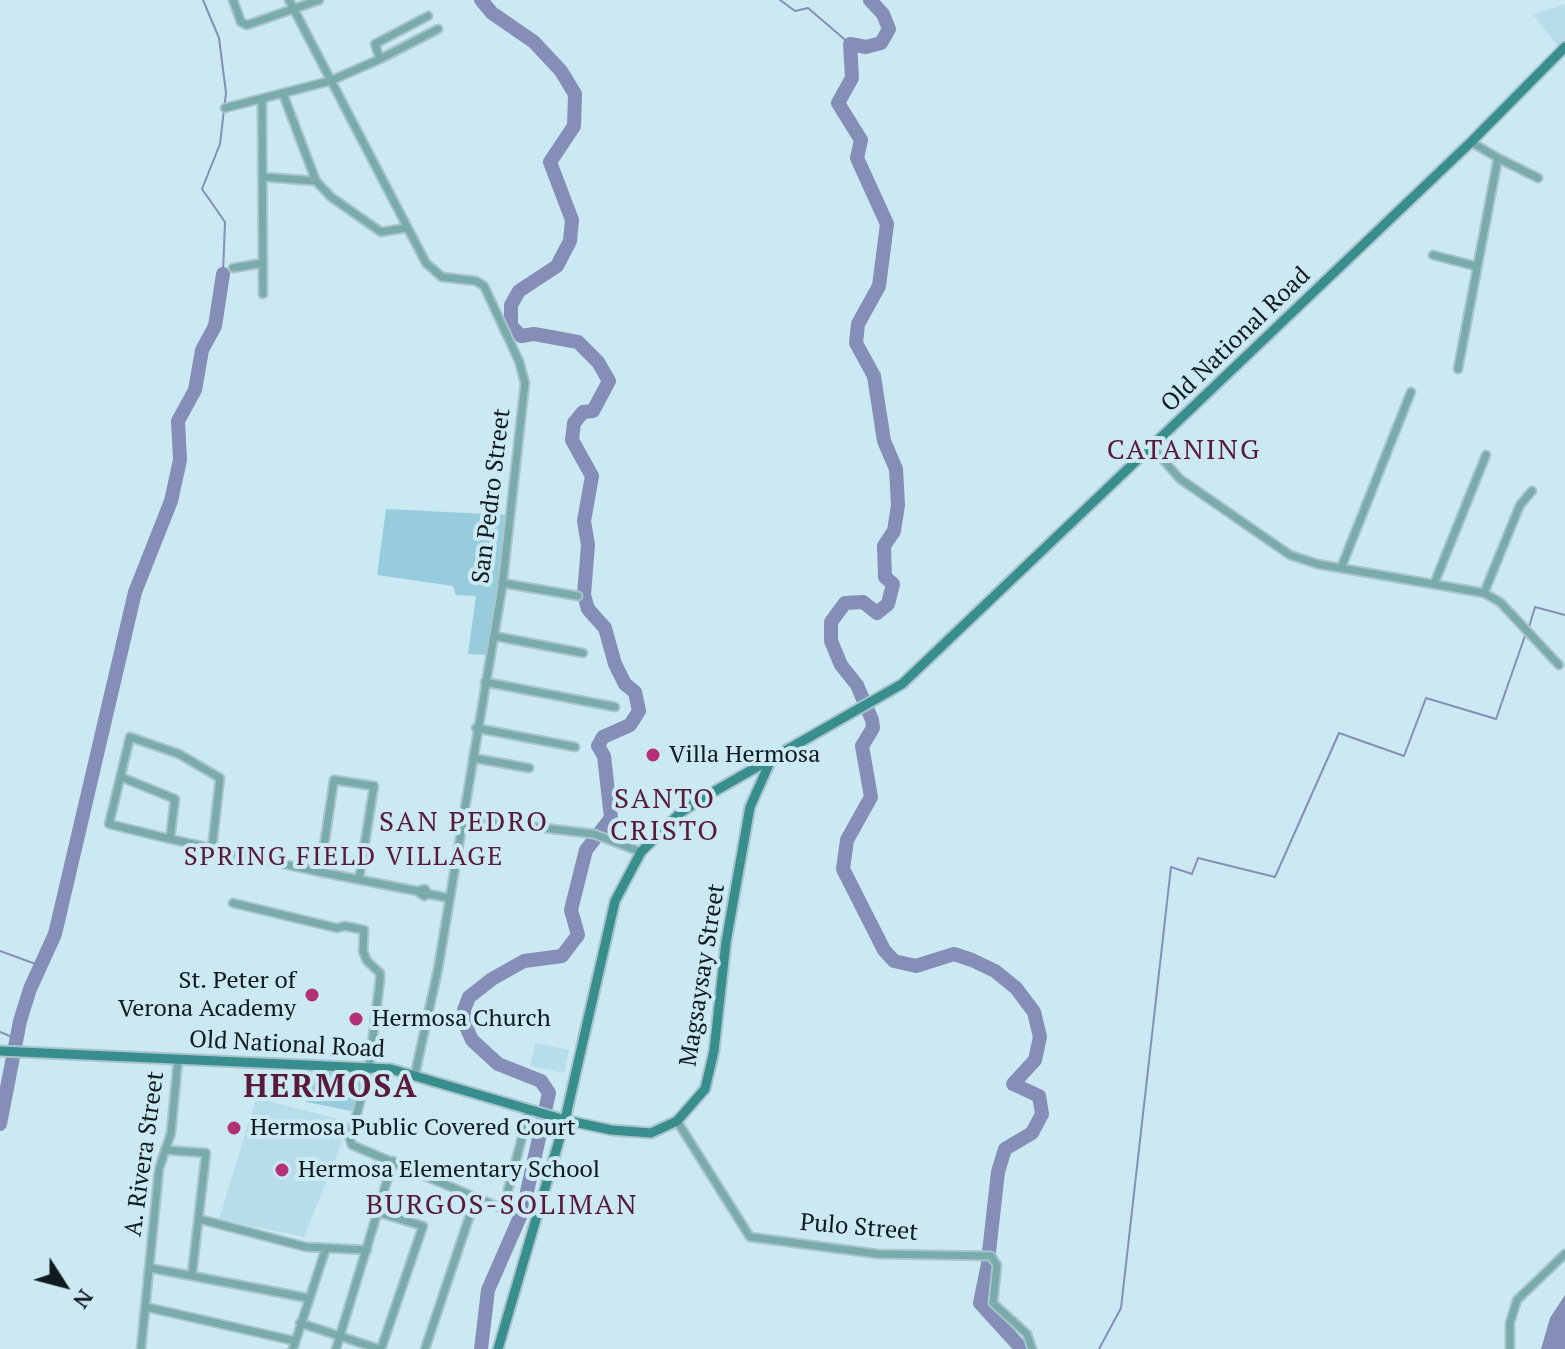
<!DOCTYPE html>
<style>
body{margin:0}
#map{position:relative;width:1565px;height:1349px;overflow:hidden;background:#cbe9f3;font-family:"PT Serif",serif}
canvas{display:block}
.north{position:absolute;left:24px;top:1245px;width:80px;height:80px;-webkit-text-stroke:6px #cbe9f3;paint-order:stroke;rotate:126deg;font-size:22px;font-weight:700;line-height:32px;text-align:center;color:#101b1f}
.north::after{content:'';display:block;margin:auto;width:28px;height:36px;background:#101b1f;clip-path:polygon(50% 0,100% 100%,50% 72%,0 100%)}
</style>
<div id="map">
<canvas width="1565" height="1349"></canvas>
<div class="north">N</div>
</div>
<script>
const context = document.querySelector('canvas').getContext('2d');
context.lineJoin = 'round';
function paint(path, color) { context.fillStyle = color; context.fill(path, 'evenodd'); }
const poly = rows => new Path2D(rows.map(r => 'M' + r).join(''));
function stroke(path, color, width, dash) { context.strokeStyle = color; context.lineWidth = width; context.lineCap = dash ? 'butt' : 'round'; context.setLineDash(dash || []); context.stroke(path); }
function write(font, color, halo, rows, align = 'center') {
  context.font = font + ' "PT Serif",serif'; context.lineWidth = 8; context.setLineDash([]); context.textBaseline = 'middle'; context.strokeStyle = halo; context.fillStyle = color; for (const [text, x, y, turn = 0] of rows) {
    context.save(); context.translate(x, y); context.rotate((+turn || 0) * Math.PI / 180); context.textAlign = isNaN(turn) ? turn : align; if (halo) context.strokeText(text, 0, 0); context.fillText(text, 0, 0); context.restore();
  }
}
paint(poly([
 [1565,4,1565,39,1558,46,1533,15],
 [535,1043,569,1050,564,1073,530,1066],
 [256,1098,350,1122,304,1237,219,1219]
]), '#b7ddea');
paint(poly([
 [386,509,508,515,488,655,468,654,476,596,456,595,453,586,377,575],
 [312,1069,363,1074,352,1111,306,1102]
]), '#97ccdd');
paint(poly([
 [1565,1295,1565,1349,1541,1349,1550,1318]
]), '#848eb6');
stroke(poly([
 [203,0,219,38,226,93,220,144,202,189,225,222,223,274],
 [780,0,795,11,808,8,850,44],
 [1529,627,1535,607,1565,615],
 [0,951,41,966],
 [0,1032,17,1039],
 [1099,1349,1121,1308,1171,867,1192,874,1198,858,1275,877,1339,733,1404,756,1426,698,1496,719,1526,633]
]), '#848eb6', 2);
stroke(poly([
 [481,0,492,13,534,42,561,71,575,94,574,126,550,162,572,220,570,241,557,266,519,291,511,305,511,326,521,336,534,334,578,342,598,362,609,381,593,411,583,412,574,423,572,440,592,476,584,521,588,545,584,595,588,609,605,628,615,664,625,684,635,692,639,711,630,725,603,737,598,746,604,756,611,818,586,850,571,910,578,935,562,956,524,961,492,979,469,997,464,1010,464,1022,472,1040,498,1064,541,1081,549,1093,523,1210,488,1290,481,1349],
 [870,0,883,14,889,29,881,43,866,47,850,44,852,78,838,103,861,140,857,158,887,224,879,286,858,324,856,343,874,376,884,441,896,469,898,505,894,531,884,546,885,577,893,584,888,604,877,613,863,602,845,603,831,622,831,641,841,665,857,685,872,720,873,728,862,746,871,797,847,840,843,869,884,950,894,961,916,966,954,954,972,960,995,971,1016,988,1034,1012,1040,1037,1035,1060,1013,1084,1039,1096,1042,1114,1032,1133,1005,1149,998,1172,989,1252],
 [0,1124,20,1021,30,989,55,934,135,592,171,501,180,460,178,421,195,390,202,350,215,326,223,274],
 [989,1259,980,1303,1022,1349]
]), '#848eb6', 14);
const street = poly([
 [233,0,241,22,247,25,319,0],
 [289,0,426,263,442,277,476,281,484,286,519,361,525,383,502,588,438,969,415,1074],
 [380,59,438,29],
 [283,94,316,181,331,197,381,232,405,228],
 [262,100,263,294],
 [225,108,330,81,380,59,375,44,428,16],
 [1498,158,1538,178],
 [264,177,316,181],
 [1433,255,1475,266],
 [233,268,263,263],
 [1458,369,1498,158,1471,142],
 [1152,447,1180,479,1290,555,1317,564,1484,593,1500,602,1559,665],
 [1341,568,1411,392],
 [502,583,578,596],
 [1434,584,1486,455],
 [1484,593,1520,505,1532,491],
 [494,636,583,653],
 [485,682,615,707],
 [476,728,575,747],
 [473,758,529,768],
 [121,777,175,799,170,839],
 [461,818,594,834,641,852],
 [212,848,220,778,179,754,130,737,109,824,170,839,320,872,417,891,425,889,428,894],
 [320,872,334,780,374,786,359,879],
 [417,891,424,896,428,894,449,898],
 [233,903,337,928,345,926,364,930,363,951,367,961,380,973,380,980,369,1068,350,1139,352,1145,503,1209,529,1111],
 [677,1121,750,1237,878,1254,991,1256,997,1265,993,1303,1027,1334,1032,1349],
 [165,1150,206,1153,192,1274],
 [377,1212,423,1226,381,1349],
 [199,1219,306,1247,367,1250],
 [150,1268,308,1298],
 [146,1307,295,1341],
 [300,1323,379,1349],
 [141,1349,159,1169,171,1133,178,1060],
 [293,1349,326,1248],
 [336,1349,393,1161],
 [425,1349,475,1200],
 [1510,1349,1510,1323,1517,1300,1565,1254]
]);
const secondary = poly([
 [0,1051,391,1069,565,1120,611,1130,651,1133,677,1121,705,1089,714,1051,726,942,750,807,770,762],
 [498,1349,565,1120,615,901,641,852,680,813,701,799,902,684,1471,142,1565,47]
]);
stroke(street, '#a9c4cd', 11);
stroke(secondary, '#a9c4cd', 13);
stroke(street, '#78aba9', 7);
stroke(secondary, '#388e8c', 9);
for (const [x, y, r, color] of [
 [653,755,8,"#b42f74"],
 [312,995,8,"#b42f74"],
 [356,1019,8,"#b42f74"],
 [234,1128,8,"#b42f74"],
 [282,1170,8,"#b42f74"]
]) { const dot = new Path2D(); dot.arc(x, y, r, 0, 2 * Math.PI); context.fillStyle = color; context.fill(dot); stroke(dot, '#cbe9f3', 3); }
write('24px', '#101b1f', '#cbe9f3', [
 ["Old National Road",1236,340,-44],
 ["San Pedro Street",492,496,-83],
 ["Magsaysay Street",703,975,-81],
 ["Old National Road",287,1045,3],
 ["A. Rivera Street",145,1154,-82],
 ["Pulo Street",859,1228,5]
]);
write('24px', '#101b1f', '#cbe9f3', [
 ["Villa Hermosa",669,755],
 ["St. Peter of",296,981,"right"],
 ["Verona Academy",296,1009,"right"],
 ["Hermosa Church",372,1019],
 ["Hermosa Public Covered Court",250,1128],
 ["Hermosa Elementary School",298,1170]
], 'left');
context.letterSpacing = '2px';
write('26px', '#591939', '#cbe9f3', [
 ["SPRING FIELD VILLAGE",344,858]
]);
context.letterSpacing = '0px';
context.letterSpacing = '2px';
write('28px', '#591939', '#cbe9f3', [
 ["CATANING",1184,451],
 ["SANTO",665,800],
 ["CRISTO",665,832],
 ["SAN PEDRO",464,823],
 ["BURGOS-SOLIMAN",502,1206]
]);
context.letterSpacing = '0px';
context.letterSpacing = '2px';
write('bold 32px', '#591939', '#cbe9f3', [
 ["HERMOSA",331,1088]
]);
context.letterSpacing = '0px';
</script>
